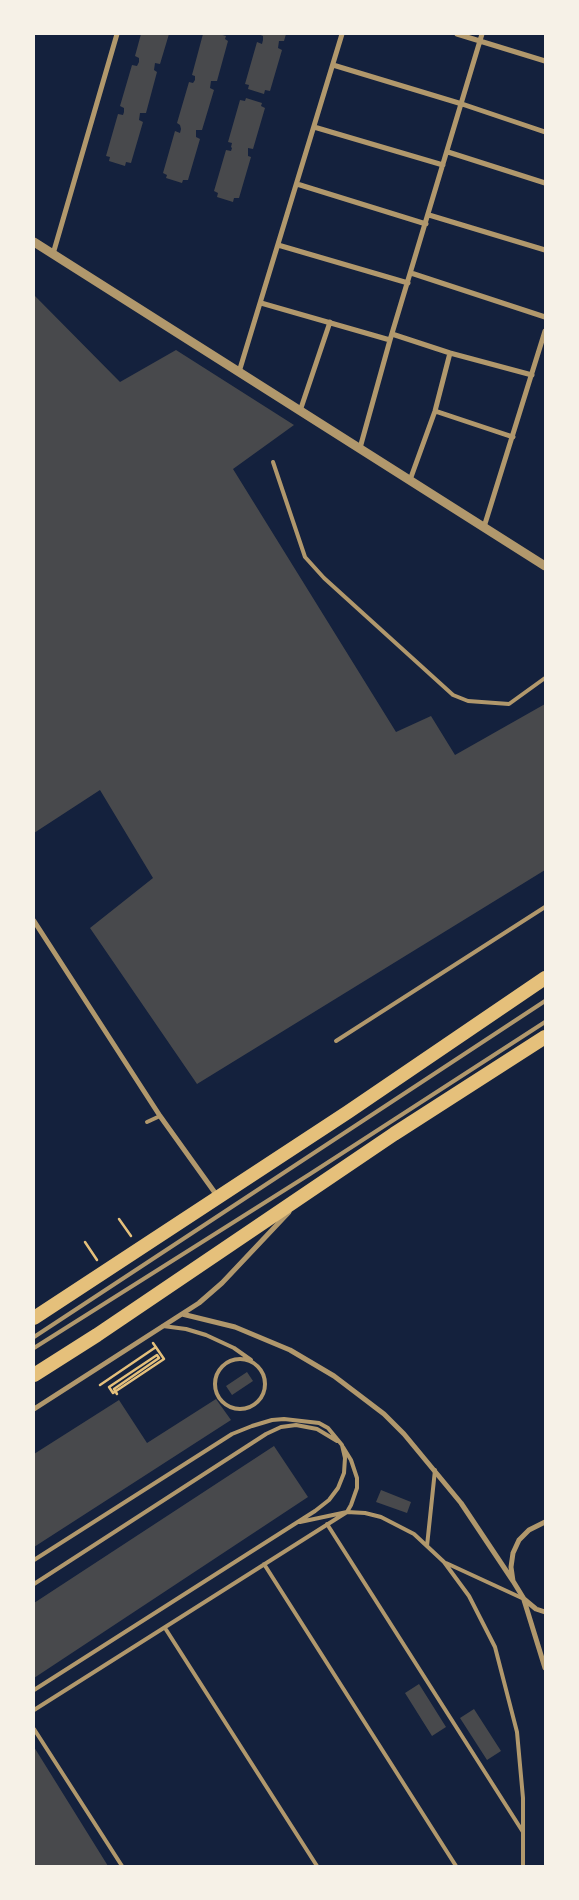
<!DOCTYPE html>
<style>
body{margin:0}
#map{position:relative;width:579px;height:1900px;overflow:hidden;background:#14213d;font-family:"Public Sans",sans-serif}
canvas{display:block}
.frame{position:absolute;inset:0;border:35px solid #f6f1e7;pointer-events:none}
</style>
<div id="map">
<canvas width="579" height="1900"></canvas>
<div class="frame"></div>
</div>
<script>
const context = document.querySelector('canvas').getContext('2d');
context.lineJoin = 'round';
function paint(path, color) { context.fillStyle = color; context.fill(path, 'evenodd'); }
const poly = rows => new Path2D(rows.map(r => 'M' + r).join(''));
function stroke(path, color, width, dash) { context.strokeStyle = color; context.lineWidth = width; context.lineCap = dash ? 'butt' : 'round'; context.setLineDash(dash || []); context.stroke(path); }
paint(poly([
 [141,34,169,34,160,64,155,63,154,70,157,72,146,113,140,113,139,120,143,122,131,163,126,162,125,166,109,161,110,157,106,156,118,114,123,115,124,112,124,108,120,106,132,65,137,66,139,62,139,58,135,56],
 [203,34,219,34,226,36,225,39,228,41,217,81,211,81,210,88,214,90,202,130,196,130,196,137,200,139,188,180,183,180,182,183,166,178,167,175,163,173,175,131,180,133,181,129,180,125,177,123,189,82,193,83,195,80,195,76,192,75],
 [258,34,286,34,284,41,279,41,278,48,282,50,270,91,265,90,264,94,248,89,249,85,245,84,257,42,262,44,263,40,263,36],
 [246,98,262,103,261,106,265,108,253,149,248,148,248,156,251,157,239,198,234,198,233,202,217,197,218,193,214,191,226,150,231,151,232,148,231,147,232,143,228,142,240,100,245,101],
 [34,295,120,382,176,350,294,425,233,469,396,732,431,716,455,755,545,704,545,870,197,1084,90,928,153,878,100,790,34,833],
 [247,1372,253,1381,232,1395,226,1386],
 [216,1399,231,1420,34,1547,34,1454,119,1400,147,1443],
 [274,1446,308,1497,34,1678,34,1603],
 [381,1490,411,1502,407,1513,376,1502],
 [419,1684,446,1727,432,1736,405,1693],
 [474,1709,501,1751,487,1760,460,1718],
 [34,1747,108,1866,34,1866]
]), '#48494c');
stroke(poly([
 [119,1219,131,1236],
 [85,1242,97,1260],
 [100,1385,156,1347],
 [117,1394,114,1389,159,1358,157,1355,109,1387,113,1393,164,1359,153,1343]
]), '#e5c07b', 2.5);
stroke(poly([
 [273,462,305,557,324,578,453,695,468,701,509,704,545,678],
 [336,1041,545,907],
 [147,1122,160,1116],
 [163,1326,186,1329,206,1335,234,1348,251,1360],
 [34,1337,545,1001],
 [34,1348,310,1174,545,1022],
 '215 1384a25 25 0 1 1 50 0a25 25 0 1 1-50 0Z',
 [300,1522,347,1512,351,1505,357,1488,357,1478,351,1460,343,1447],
 [327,1524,523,1832],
 [427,1546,435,1470],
 [34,1560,232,1434,252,1426,272,1420,284,1419,319,1423,328,1428,342,1445,345,1458,344,1473,338,1488,329,1500,315,1511,34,1690],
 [446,1563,524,1599],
 [264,1564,456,1866],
 [34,1584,266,1434,281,1427,296,1425,317,1429,337,1441],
 [165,1628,317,1866],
 [34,1710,347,1512,365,1513,381,1517,414,1534,444,1562,469,1596,495,1647,517,1732,523,1798,523,1866],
 [34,1729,122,1866]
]), '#b1986c', 4);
stroke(poly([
 [457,34,545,61],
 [333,65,462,104,545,132],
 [314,127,443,165],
 [448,152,545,183],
 [297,184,426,224],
 [429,215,545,250],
 [278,245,408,283],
 [53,254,117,34],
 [411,273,545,317],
 [261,303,390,340],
 [392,334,450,353,532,375],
 [239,372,342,34],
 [300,411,330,322],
 [435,411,513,437],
 [360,448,390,340,482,34],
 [410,480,435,411,450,353],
 [484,527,545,331],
 [34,921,160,1116,218,1197],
 [182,1314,235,1327,290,1350,334,1376,384,1414,404,1434,461,1503,513,1581],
 [34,1409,199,1303,222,1283,289,1212],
 [545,1522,529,1530,519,1540,513,1553,511,1567,513,1581,524,1599,536,1609,545,1612],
 [524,1600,545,1668]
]), '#b1986c', 5);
stroke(poly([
 [34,242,545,566]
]), '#b1986c', 9);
stroke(poly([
 [34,1318,348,1112,545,978],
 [34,1375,97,1335,394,1134,545,1037]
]), '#e5c07b', 14);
</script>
